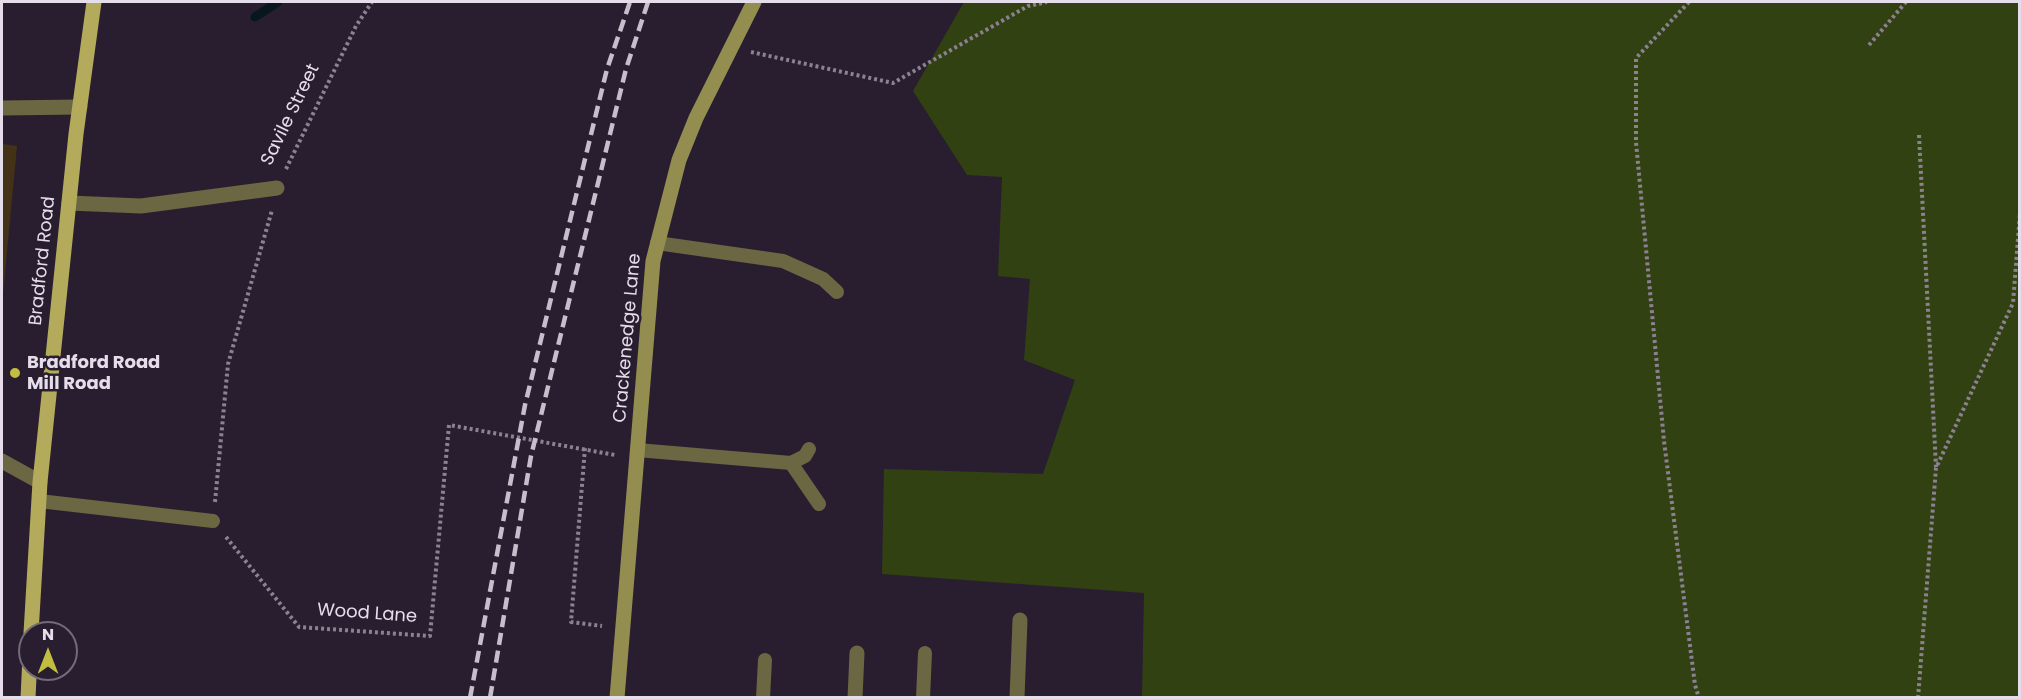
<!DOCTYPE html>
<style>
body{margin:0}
#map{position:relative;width:2021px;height:699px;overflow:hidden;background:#291e30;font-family:Poppins,sans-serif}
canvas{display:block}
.frame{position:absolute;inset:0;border:3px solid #e5dde9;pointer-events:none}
.north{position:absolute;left:18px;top:621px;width:60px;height:60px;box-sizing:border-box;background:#291e30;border:2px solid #746a7a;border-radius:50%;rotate:0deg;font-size:16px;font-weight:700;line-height:24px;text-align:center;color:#e5dde9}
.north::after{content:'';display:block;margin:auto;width:21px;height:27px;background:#c1be40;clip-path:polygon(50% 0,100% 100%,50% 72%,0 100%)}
</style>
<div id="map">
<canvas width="2021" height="699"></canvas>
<div class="frame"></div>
<div class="north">N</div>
</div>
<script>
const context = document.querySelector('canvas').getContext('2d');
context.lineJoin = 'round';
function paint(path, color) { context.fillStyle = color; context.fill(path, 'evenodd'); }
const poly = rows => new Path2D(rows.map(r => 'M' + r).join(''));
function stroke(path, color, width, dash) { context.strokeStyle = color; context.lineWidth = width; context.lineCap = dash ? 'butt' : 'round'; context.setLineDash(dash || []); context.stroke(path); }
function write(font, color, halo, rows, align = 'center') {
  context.font = font + ' Poppins,sans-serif'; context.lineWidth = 5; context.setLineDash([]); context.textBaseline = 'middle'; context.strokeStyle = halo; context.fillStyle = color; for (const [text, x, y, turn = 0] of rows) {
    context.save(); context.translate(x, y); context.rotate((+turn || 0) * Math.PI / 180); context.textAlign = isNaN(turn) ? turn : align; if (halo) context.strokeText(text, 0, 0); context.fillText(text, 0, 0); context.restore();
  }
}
paint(poly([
 [964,2,2019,2,2019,697,1142,697,1144,593,882,574,884,469,1043,474,1075,380,1024,360,1030,279,998,276,1002,177,967,175,913,91]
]), '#314112');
stroke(poly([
 [255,17,278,2]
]), '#08171d', 9);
paint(poly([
 [2,144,17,146,3,294,2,294]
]), '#443217');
stroke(poly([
 [1689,2,1636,58,1636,142,1664,441,1695,685,1699,698],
 [1869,45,1906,2],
 [751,52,893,83,1028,6,1047,2],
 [1919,135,1936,467],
 [286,169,356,26,372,2],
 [585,448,571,622,602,626],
 [215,502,228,364,272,210],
 [226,537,299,627,430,636,449,425,615,455],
 [1918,698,1936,468,2013,303,2020,213]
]), '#8b8190', 4, [3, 3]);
stroke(poly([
 [657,243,783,261,823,279,837,292],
 [637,450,791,463,805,456,809,449],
 [791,463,819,504],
 [39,501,213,521],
 [763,698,765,660],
 [923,698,925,653]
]), '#6b6742', 14);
stroke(poly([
 [2,108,80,107],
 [69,203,141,206,277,188],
 [2,461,40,482],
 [855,698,857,653],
 [1017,698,1020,620]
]), '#6b6742', 15);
stroke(poly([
 [617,698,653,261,679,160,696,118,754,2]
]), '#938e50', 15);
stroke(poly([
 [31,633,40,482,76,134,94,2],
 [28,698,30,656]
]), '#b3ab5b', 15);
stroke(poly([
 [470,698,525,405,607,69,630,2],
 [490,698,531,456,626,69,648,2]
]), '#c6becb', 4.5, [12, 6]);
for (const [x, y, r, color] of [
 [15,373,6,"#c1be40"]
]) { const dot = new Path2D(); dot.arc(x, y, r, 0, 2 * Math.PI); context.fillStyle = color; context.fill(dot); stroke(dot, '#291e30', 2); }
write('18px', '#e5dde9', '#291e30', [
 ["Savile Street",291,115,-64],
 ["Bradford Road",43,261,-84],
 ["Crackenedge Lane",628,338,-85],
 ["Wood Lane",367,614,4]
]);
write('bold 18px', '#e5dde9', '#291e30', [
 ["Bradford Road",27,363],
 ["Mill Road",27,384]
], 'left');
</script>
